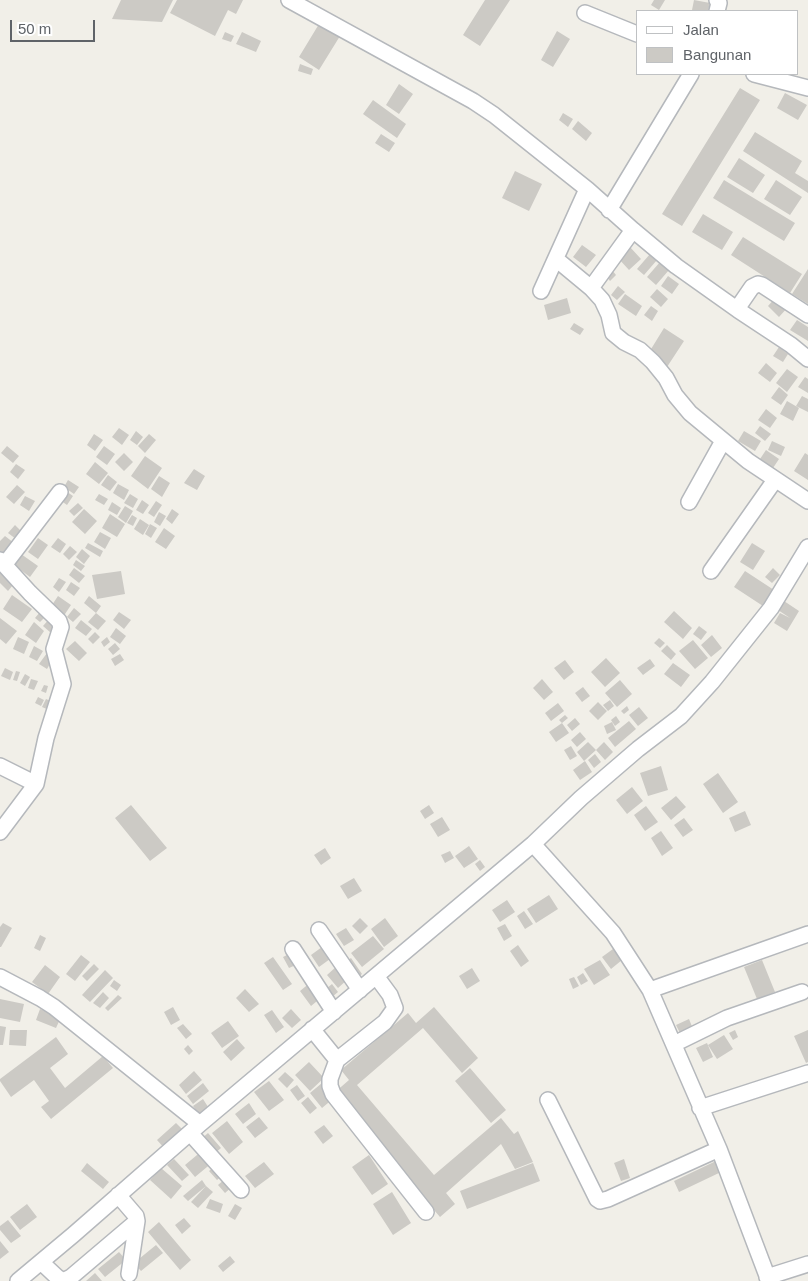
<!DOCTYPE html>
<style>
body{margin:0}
#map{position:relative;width:808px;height:1281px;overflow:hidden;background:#f1efe8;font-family:Helvetica,sans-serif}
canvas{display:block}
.legend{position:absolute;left:636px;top:10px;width:162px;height:65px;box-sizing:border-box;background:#fff;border:1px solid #bfc1c3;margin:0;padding:6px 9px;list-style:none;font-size:15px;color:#5f6368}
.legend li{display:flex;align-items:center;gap:10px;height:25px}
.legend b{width:25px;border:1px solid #bfc1c3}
.scale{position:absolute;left:10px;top:20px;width:85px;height:22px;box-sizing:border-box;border:2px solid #5f6368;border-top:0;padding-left:6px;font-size:15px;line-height:18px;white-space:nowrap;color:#5f6368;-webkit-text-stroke:4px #fff;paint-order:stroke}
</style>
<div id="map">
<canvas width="808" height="1281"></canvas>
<ul class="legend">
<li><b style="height:6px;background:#fff"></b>Jalan</li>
<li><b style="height:14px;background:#cccac5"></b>Bangunan</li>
</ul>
<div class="scale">50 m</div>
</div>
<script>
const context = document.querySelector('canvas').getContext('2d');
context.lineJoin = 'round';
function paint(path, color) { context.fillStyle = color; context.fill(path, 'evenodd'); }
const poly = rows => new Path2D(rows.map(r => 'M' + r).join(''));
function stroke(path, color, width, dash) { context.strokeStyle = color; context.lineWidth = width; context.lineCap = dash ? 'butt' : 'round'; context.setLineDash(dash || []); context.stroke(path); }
paint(poly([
 [121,0,173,0,162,22,112,19],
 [177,0,243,0,236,14,228,10,215,36,170,13],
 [485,0,510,0,480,46,463,35],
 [654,0,665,0,659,10,651,5],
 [694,0,710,3,708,11,692,10],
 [319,24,340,36,319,70,299,57],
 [557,31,570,39,553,67,541,60],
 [225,32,234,36,231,42,222,39],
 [242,32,261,41,256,52,236,44],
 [300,64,313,69,311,75,298,71],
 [399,84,413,94,399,114,386,105],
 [740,88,760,100,682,226,662,214],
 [785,93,807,105,798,120,777,108],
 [373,100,406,124,397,138,363,114],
 [563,113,573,119,568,127,559,120],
 [578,121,592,133,586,141,572,129],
 [755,132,802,161,795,173,808,181,808,193,743,151],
 [381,134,395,143,389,152,375,143],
 [739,158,765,175,753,193,727,177],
 [515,171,542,184,529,211,502,198],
 [724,180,795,223,784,241,713,198],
 [776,180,802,197,790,215,764,199],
 [703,214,733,232,722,250,692,232],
 [743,237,802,274,790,293,731,255],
 [582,245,596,255,586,267,573,257],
 [630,247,641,259,629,270,618,258],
 [650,254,657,260,644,275,637,269],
 [660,262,669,270,656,285,647,277],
 [808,269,808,304,792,294],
 [612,270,616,275,610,281,606,276],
 [668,276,679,284,672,294,661,286],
 [618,286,625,292,617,300,611,295],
 [657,289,668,299,661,307,650,297],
 [625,294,642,306,636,316,618,304],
 [776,297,788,307,779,317,768,306],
 [567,298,571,313,548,320,544,305],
 [651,306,658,311,652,321,644,315],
 [797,320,808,327,808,341,790,330],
 [574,323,584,329,580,335,570,329],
 [664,328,684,341,667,367,648,354],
 [779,347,788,354,783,362,773,356],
 [766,363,777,373,770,382,758,373],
 [787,369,798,377,787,392,776,383],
 [805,377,808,379,808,393,798,387],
 [779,387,788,395,781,405,771,398],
 [802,396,808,399,808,412,796,406],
 [787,401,799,408,793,421,780,414],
 [766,409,777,418,770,428,758,420],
 [760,426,771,434,765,441,755,433],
 [119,428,129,435,122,445,112,437],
 [136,431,143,437,137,445,130,440],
 [744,431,761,441,755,451,738,441],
 [94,434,103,440,95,451,87,445],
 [149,434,156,440,145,453,138,446],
 [772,441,785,447,781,456,768,450],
 [7,446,19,456,13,463,1,453],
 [104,446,115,454,107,465,96,457],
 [766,450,779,459,773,468,760,459],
 [124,453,133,462,124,471,115,462],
 [805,453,808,455,808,480,794,471],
 [145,456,162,468,148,489,131,476],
 [95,462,108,473,99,484,86,474],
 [16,464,25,470,18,479,10,472],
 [194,469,205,476,197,490,184,483],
 [108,475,117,482,110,491,101,485],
 [159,476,170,483,162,497,151,489],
 [68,480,79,487,74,494,64,487],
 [118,484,129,490,124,500,113,493],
 [17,485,25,492,14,504,6,497],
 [63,489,73,496,67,505,57,498],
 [99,494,108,499,104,505,95,500],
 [130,494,138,499,133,508,124,503],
 [25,496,35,501,29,511,20,505],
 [142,500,149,505,143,514,136,510],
 [156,501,162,505,154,517,148,513],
 [112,502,121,508,117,515,108,510],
 [78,503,83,508,74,516,69,511],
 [125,506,133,511,126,523,118,517],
 [84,509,97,521,85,534,72,522],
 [172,509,179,514,172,524,166,519],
 [159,512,166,516,160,526,154,522],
 [110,514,125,524,117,537,102,528],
 [132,515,137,518,133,526,127,523],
 [140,519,149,525,143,535,134,529],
 [150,524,157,528,151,538,145,534],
 [15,525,22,532,16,539,8,533],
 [164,528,175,536,166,549,155,542],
 [100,532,111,538,105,549,94,542],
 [5,536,14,543,4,554,0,551,0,541],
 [38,538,48,545,38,559,28,552],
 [58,538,66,544,60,553,51,547],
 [88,543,103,551,100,557,85,548],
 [752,543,765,551,753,570,740,562],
 [70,546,77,552,69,560,63,554],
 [82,549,90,556,84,564,76,557],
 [21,554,38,566,30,577,14,565],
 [76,560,85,566,81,571,73,565],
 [0,564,17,580,8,591,0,583],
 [74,568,85,576,79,583,69,575],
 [773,568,780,575,772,583,765,577],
 [121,571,125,594,97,599,92,575],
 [745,571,774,590,763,606,734,587],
 [59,578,66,582,59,592,53,587],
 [71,582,80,588,74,596,66,590],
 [12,595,32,609,22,622,3,609],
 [58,596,71,605,63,617,50,608],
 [89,596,101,606,96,613,84,603],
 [784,601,799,611,787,631,774,623,780,613,790,618,778,610],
 [74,608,81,614,73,622,67,617],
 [674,611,692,628,683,639,664,622],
 [40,612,45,617,40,622,35,618],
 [119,612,131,620,124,629,113,620],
 [96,613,106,621,98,630,88,622],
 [0,618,17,631,6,644,0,639],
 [50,618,58,625,51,633,43,626],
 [81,620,92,629,86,636,75,628],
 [34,622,44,631,36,643,25,635],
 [699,626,707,632,701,640,693,634],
 [116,628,126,636,120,644,110,637],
 [95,632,100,637,93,644,88,639],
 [712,635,722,648,711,657,701,645],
 [18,637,29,642,24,654,13,649],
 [107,637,110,642,104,647,101,642],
 [659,638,665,643,660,648,654,643],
 [693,640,708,658,695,669,679,651],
 [75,641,87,653,79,661,66,649],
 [115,643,120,649,113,655,108,649],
 [667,645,676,654,671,660,661,651],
 [34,646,43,651,37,661,29,657],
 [47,653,54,657,47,669,39,664],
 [120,654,124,660,115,666,111,659],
 [606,658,620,673,605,687,591,672],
 [650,659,655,666,643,675,637,668],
 [565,660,574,672,564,680,554,668],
 [673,663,690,675,681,687,664,674],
 [5,668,13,672,10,680,1,676],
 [16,671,20,672,17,681,13,680],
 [25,674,30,677,25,686,20,683],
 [31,679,38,681,34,690,28,688],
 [542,679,553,692,544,700,533,688],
 [620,680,632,694,617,707,605,693],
 [44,685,48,686,46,693,41,691],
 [583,687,590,696,582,702,575,693],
 [38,697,44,700,41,706,35,703],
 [46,699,53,702,49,710,42,707],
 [610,700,614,706,608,711,603,705],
 [598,702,607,711,598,720,589,711],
 [558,703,564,711,551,721,545,713],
 [627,706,629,710,624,714,621,711],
 [639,707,648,718,638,726,629,715],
 [565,715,568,718,562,723,559,720],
 [616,716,620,722,615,726,611,720],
 [575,718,580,724,572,731,567,725],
 [629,721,636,729,615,747,608,738],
 [612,722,616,730,607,734,604,726],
 [562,723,569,733,556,742,549,732],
 [580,732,586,739,577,747,571,740],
 [588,742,596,750,584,761,577,752],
 [604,742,613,752,605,760,596,750],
 [571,746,577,756,570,760,564,750],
 [595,754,601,762,594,768,588,760],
 [585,761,592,772,580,780,573,770],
 [661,766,668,790,648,796,640,773],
 [718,773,738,802,723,813,703,784],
 [632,787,643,801,627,814,616,800],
 [676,796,686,807,671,820,661,808],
 [131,805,167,848,150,861,115,818],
 [429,805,434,813,425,819,420,811],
 [646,806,658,822,645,831,634,815],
 [745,811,751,825,735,832,729,818],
 [442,817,450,830,438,837,430,824],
 [684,818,693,830,683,837,674,825],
 [661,831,673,848,662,856,651,838],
 [469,846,478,859,464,868,455,856],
 [325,848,331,858,321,865,314,855],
 [450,851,454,858,445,863,441,855],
 [480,860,485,867,480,871,475,864],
 [354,878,362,891,348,899,340,886],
 [549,895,558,909,536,923,527,909],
 [507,900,515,912,500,922,492,910],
 [524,911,533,924,525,929,517,916],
 [360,918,368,926,360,934,352,926],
 [385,918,398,936,384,947,371,929],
 [3,923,12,928,1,947,0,947,0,927],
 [505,924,512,936,504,941,497,928],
 [346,928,354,940,344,946,336,934],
 [40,935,46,938,40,951,34,948],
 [373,936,384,949,362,967,351,953],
 [518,945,529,961,521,967,510,951],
 [322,947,330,959,319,967,311,955],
 [613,949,622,960,611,969,602,957],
 [293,952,298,964,289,968,283,957],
 [81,955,90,962,75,981,66,974],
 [273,957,292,984,283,990,264,963],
 [351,958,362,974,357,978,345,962],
 [600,960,610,975,594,985,584,969],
 [762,960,775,992,757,999,744,967],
 [94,964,99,969,87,981,82,976],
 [45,965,60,977,48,994,32,982],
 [337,966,348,979,338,988,327,975],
 [472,968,480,981,467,989,459,976],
 [105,970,113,978,90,1002,82,995],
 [583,973,588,981,581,985,577,977],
 [574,977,579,986,573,989,569,979],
 [114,980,121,985,117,991,110,986],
 [311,982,322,997,311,1006,300,991],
 [332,984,338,992,332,997,326,989],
 [245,989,259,1004,249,1012,236,998],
 [103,992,109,998,100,1008,93,1003],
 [118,995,122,998,108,1011,105,1008],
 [0,999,24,1004,20,1022,0,1018],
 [173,1007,180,1020,171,1025,164,1012],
 [434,1007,478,1058,462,1073,423,1028,357,1085,434,1175,501,1118,514,1134,518,1131,533,1162,515,1169,501,1144,446,1193,455,1204,440,1217,334,1093,349,1080,341,1070,408,1013,416,1023],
 [40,1009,61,1017,56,1028,36,1020],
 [291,1009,301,1020,292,1028,282,1018],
 [272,1010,284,1027,276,1033,264,1015],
 [689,1019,693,1029,681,1035,676,1025],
 [228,1021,239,1036,222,1048,211,1033],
 [183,1024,192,1034,186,1039,177,1028],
 [0,1026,6,1027,3,1045,0,1045],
 [10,1030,27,1030,26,1046,9,1045],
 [735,1030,738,1037,733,1040,729,1033],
 [808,1030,808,1062,806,1063,794,1036],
 [724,1035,733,1049,717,1059,708,1045],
 [56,1037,68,1054,50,1068,65,1088,103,1056,113,1068,51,1119,41,1107,49,1101,34,1080,11,1097,0,1081,0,1079],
 [237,1039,245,1048,231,1061,223,1052],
 [707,1043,713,1057,703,1062,696,1048],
 [188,1045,193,1051,189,1055,184,1049],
 [309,1062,324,1078,310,1091,295,1075],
 [470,1068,506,1110,491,1123,455,1081],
 [194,1071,202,1080,186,1094,179,1085],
 [285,1072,294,1080,287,1088,278,1079],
 [269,1081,284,1100,269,1111,254,1092],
 [203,1083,209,1091,193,1104,187,1096],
 [322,1083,334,1098,322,1108,310,1093],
 [297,1085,305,1096,298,1101,290,1090],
 [308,1097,317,1108,310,1114,301,1103],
 [203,1099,210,1110,201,1117,193,1106],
 [249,1103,256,1114,243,1124,235,1114],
 [259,1117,268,1128,255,1138,246,1127],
 [227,1121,243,1142,229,1154,212,1133],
 [176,1123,184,1131,165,1149,157,1140],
 [324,1125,333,1136,323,1144,314,1132],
 [208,1133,221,1148,213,1155,200,1140],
 [203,1150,213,1162,195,1177,185,1165],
 [369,1155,388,1184,372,1195,352,1167],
 [174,1159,189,1175,182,1181,167,1165],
 [624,1159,630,1178,621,1181,614,1163],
 [716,1161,721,1172,679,1192,674,1181],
 [264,1162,274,1174,255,1188,245,1176],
 [87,1163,109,1182,103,1189,81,1171],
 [533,1163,540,1181,467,1209,460,1191],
 [215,1166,223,1175,217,1180,209,1171],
 [161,1168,182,1186,171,1199,150,1180],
 [226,1178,233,1186,225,1193,218,1185],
 [202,1180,206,1186,188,1201,183,1196],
 [206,1186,213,1192,198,1208,191,1202],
 [392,1192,411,1223,393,1235,373,1204],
 [210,1199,223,1204,220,1213,206,1208],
 [27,1204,37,1217,20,1230,10,1217],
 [235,1204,242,1208,235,1220,228,1216],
 [184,1218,191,1226,182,1234,175,1225],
 [8,1220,21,1236,11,1243,0,1230,0,1226],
 [159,1222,191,1260,180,1270,148,1232],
 [0,1241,9,1252,0,1259],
 [156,1245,163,1253,141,1271,134,1263],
 [119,1252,126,1260,105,1277,98,1269],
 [230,1256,235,1262,223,1272,218,1266],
 [95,1273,102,1281,86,1281]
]), '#cccac5');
const minor = poly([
 [289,0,473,101,494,115,587,189,633,230,676,266,738,310,791,345,808,359],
 [717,11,719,3,717,0],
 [585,13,637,34],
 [754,74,808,88],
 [609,210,691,74],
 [556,259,591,288,602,300,609,315,613,333,624,342,640,350,653,362,666,378,675,395,690,413,748,461,808,501],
 [591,288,633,230],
 [541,291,587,189],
 [738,310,741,303,752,287,758,284,762,285,808,315],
 [689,502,723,441],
 [0,560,30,593,59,621,61,627,54,649,63,684,46,738,36,784,0,832],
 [5,564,60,492],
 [711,571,775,480],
 [0,766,36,784],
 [533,844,613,933,650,990,719,1149,769,1281],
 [319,930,360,990],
 [293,949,334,1012],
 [0,977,40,998,54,1007,200,1124],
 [650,990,808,934],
 [312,1029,337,1060,330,1079,330,1086,333,1094,426,1212],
 [674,1044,727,1018,802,992],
 [337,1060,385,1022,395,1008,390,995,376,976],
 [548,1100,597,1199,600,1201,608,1199,719,1149],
 [700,1108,808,1073],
 [190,1133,241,1190],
 [118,1195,136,1216,137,1221,129,1274],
 [41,1262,57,1277,63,1281,71,1277,137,1221],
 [767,1277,808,1264],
 [18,1281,73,1235,200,1124,533,844,581,798,638,749,681,716,712,682,771,608,808,547]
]);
stroke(minor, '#b5b8bc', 18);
stroke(minor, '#fff', 15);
</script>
